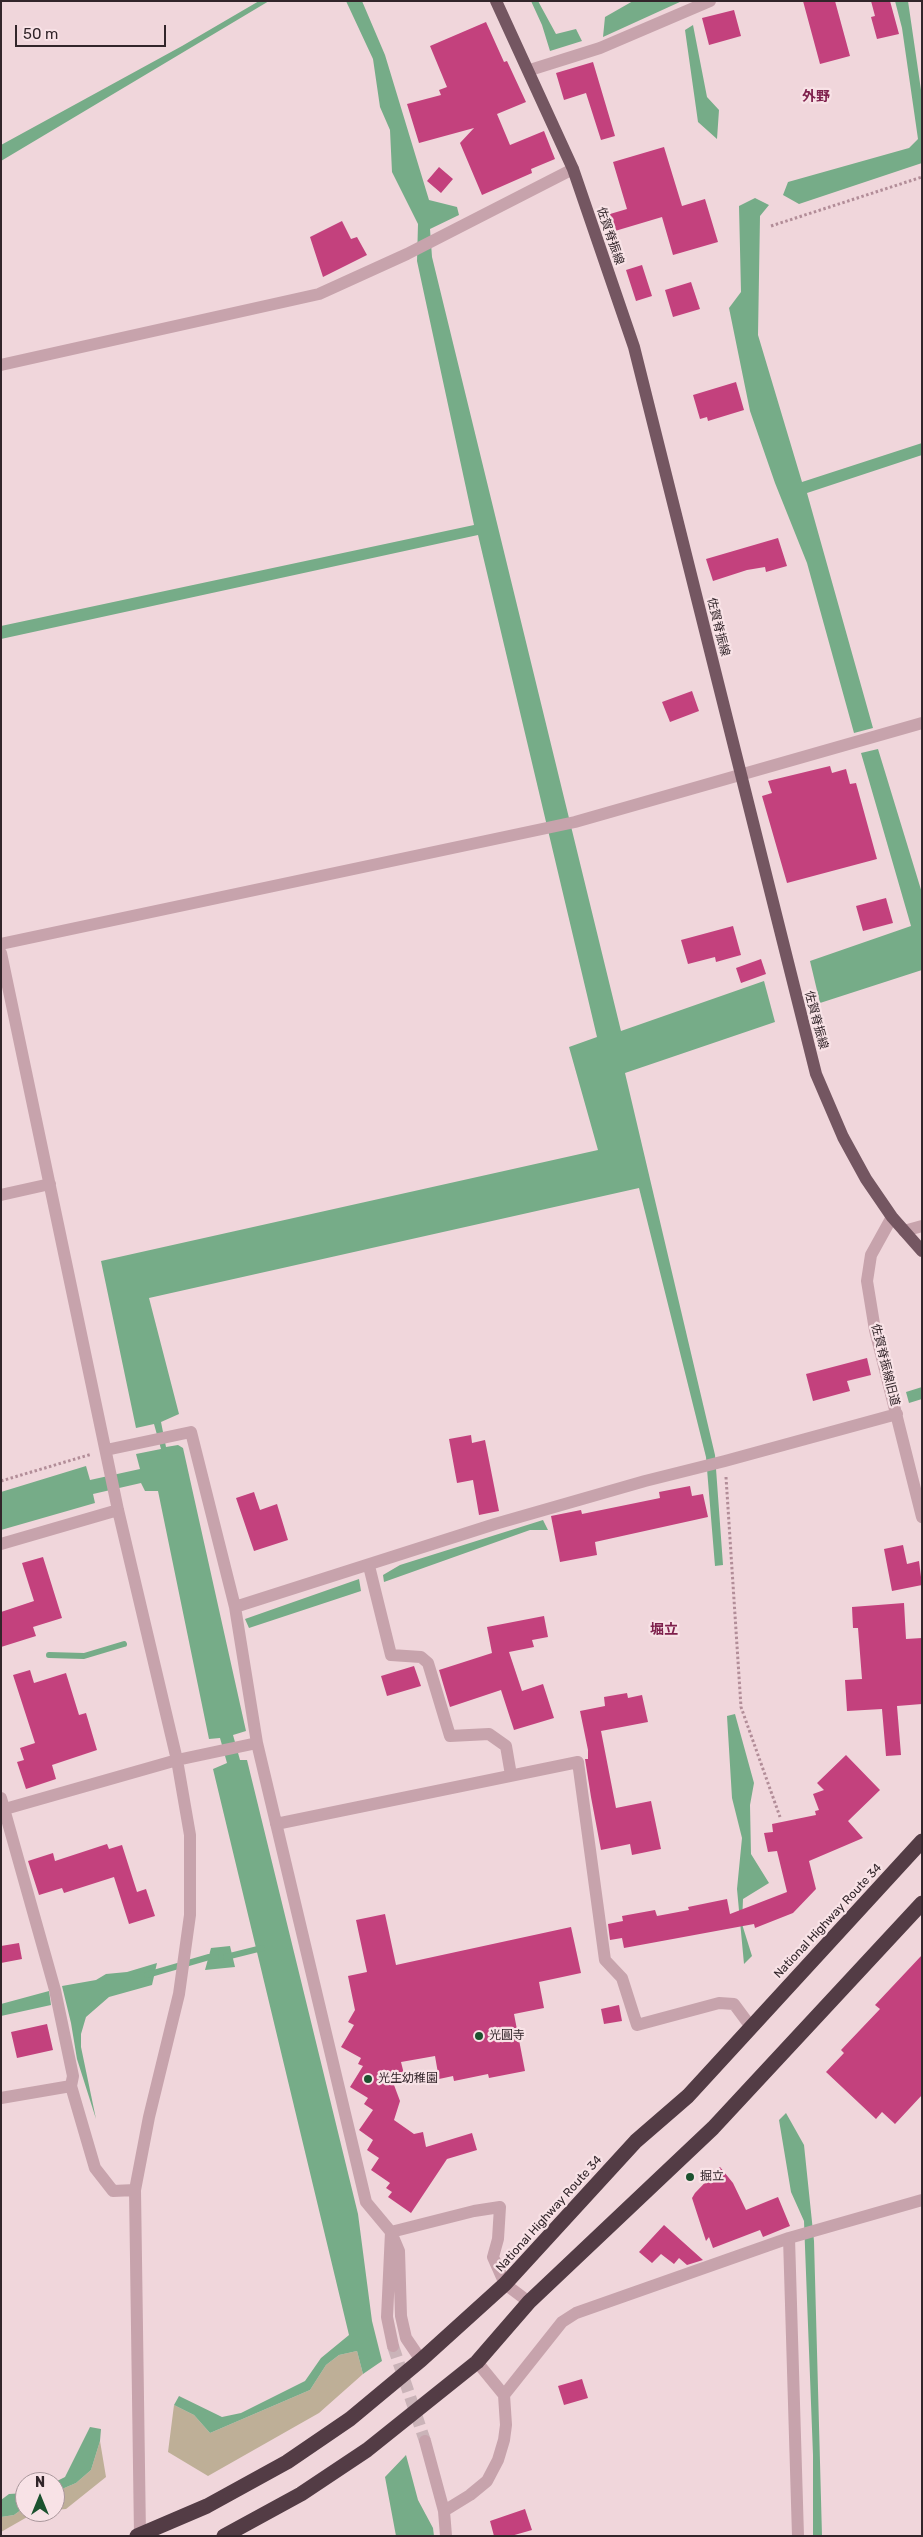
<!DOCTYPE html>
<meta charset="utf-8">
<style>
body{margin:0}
#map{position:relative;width:923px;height:2537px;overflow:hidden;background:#f0d6db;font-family:Rubik,sans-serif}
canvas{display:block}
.frame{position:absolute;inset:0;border:2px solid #32252a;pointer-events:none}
.north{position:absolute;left:15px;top:2472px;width:50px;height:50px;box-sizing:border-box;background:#f8e2e6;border:1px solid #a9969b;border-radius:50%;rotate:0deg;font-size:14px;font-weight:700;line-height:20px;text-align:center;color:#32252a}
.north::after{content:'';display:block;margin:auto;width:18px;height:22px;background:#1c522f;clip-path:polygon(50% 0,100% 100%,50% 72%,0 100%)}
.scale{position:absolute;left:15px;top:25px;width:151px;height:22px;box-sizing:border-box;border:2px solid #32252a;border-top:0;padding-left:6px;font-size:15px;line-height:18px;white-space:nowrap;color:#32252a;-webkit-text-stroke:4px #f8e2e6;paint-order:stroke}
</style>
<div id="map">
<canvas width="923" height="2537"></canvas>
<div class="frame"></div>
<div class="north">N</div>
<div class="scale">50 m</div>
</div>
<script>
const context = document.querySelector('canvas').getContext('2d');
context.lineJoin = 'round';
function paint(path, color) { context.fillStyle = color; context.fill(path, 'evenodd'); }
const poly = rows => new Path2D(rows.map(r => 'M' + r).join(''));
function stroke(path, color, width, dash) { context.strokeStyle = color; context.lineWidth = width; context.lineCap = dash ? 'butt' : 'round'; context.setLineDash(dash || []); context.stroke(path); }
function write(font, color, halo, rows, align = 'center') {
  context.font = font + ' Rubik,"Noto Sans JP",sans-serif'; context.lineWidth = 4.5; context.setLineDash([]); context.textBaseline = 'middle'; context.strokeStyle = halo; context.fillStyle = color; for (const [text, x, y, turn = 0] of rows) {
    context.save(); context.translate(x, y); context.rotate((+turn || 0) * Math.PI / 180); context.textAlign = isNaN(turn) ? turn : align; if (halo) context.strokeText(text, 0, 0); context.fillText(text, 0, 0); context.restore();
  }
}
paint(poly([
 [357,2351,363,2374,319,2413,208,2476,168,2452,174,2405,194,2415,210,2433,310,2390,326,2365,339,2355],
 [100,2441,106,2477,66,2509,55,2510,55,2492,76,2483,91,2470],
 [25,2507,25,2512,36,2512,1,2532,1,2517,14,2515]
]), '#beaf97');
paint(poly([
 [259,1,269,1,1,161,1,145,182,46],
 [346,1,362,1,385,55,429,200,457,207,459,215,430,229,432,257,621,1031,764,981,775,1022,625,1073,715,1455,723,1565,715,1566,706,1457,639,1188,149,1298,179,1414,161,1422,166,1447,178,1445,183,1448,246,1731,233,1735,240,1760,247,1760,358,2214,372,2321,382,2361,363,2374,357,2351,339,2355,326,2365,310,2390,210,2433,194,2415,174,2405,179,2396,222,2417,241,2413,305,2381,321,2358,349,2335,213,1769,227,1763,220,1738,209,1739,158,1491,145,1491,141,1483,93,1494,95,1503,1,1530,1,1492,86,1466,90,1480,140,1469,136,1454,161,1449,154,1424,136,1428,101,1261,598,1150,569,1047,597,1037,478,535,1,639,1,626,474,525,417,261,418,224,392,172,390,130,380,107,373,59],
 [531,1,538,1,556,34,576,29,582,41,550,51,542,25],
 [633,1,682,1,603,37,605,17],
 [895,1,908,1,922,97,922,163,799,204,783,195,788,182,909,148,918,139,902,28],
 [693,25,707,97,719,110,717,139,698,122,685,30],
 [755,198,769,205,760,216,758,335,802,482,922,443,922,455,807,493,873,728,854,733,807,563,775,483,750,411,729,308,741,292,739,206],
 [878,749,922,893,922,970,820,1003,810,961,911,926,861,753],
 [922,1387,922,1399,909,1403,906,1392],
 [543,1520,548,1530,530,1530,384,1582,383,1575,400,1565],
 [359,1579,361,1591,249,1628,245,1619],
 [735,1714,754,1783,750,1805,751,1854,769,1883,743,1899,742,1924,752,1956,744,1964,737,1889,742,1838,732,1798,727,1716],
 [230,1946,235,1967,205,1970,211,1948],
 [157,1963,152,1985,109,1997,86,2017,81,2034,81,2047,96,2119,77,2059,71,2023,62,1986,96,1980,106,1974,127,1972],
 [49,1991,51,2005,1,2016,1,2004],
 [786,2113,804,2145,814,2241,822,2536,813,2536,813,2455,804,2221,791,2192,779,2120],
 [90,2427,101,2429,100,2441,91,2470,76,2483,55,2492,55,2482,65,2477],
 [406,2455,418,2500,433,2528,434,2536,396,2536,385,2477],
 [25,2493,25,2507,14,2515,1,2517,1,2500,9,2494]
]), '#76ac88');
stroke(poly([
 [49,1655,84,1656,124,1644],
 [226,1957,262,1948],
 [147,1975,209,1957,216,1957]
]), '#76ac88', 6);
paint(poly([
 [803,1,835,1,850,56,820,64],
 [871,1,890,1,899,34,877,39,871,17,875,16],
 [734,10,741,36,709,45,702,18],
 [486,22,504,62,507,61,526,102,497,114,510,145,544,131,555,159,531,169,532,173,482,195,460,143,474,128,419,143,407,104,441,95,439,90,447,87,430,46],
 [593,62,615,136,601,140,586,93,564,100,556,73],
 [664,147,682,206,705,199,718,242,673,255,662,217,615,231,610,214,627,209,613,162],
 [439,167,453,179,441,193,427,181],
 [342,221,351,239,357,237,367,255,323,277,310,237],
 [642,265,652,296,636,301,626,270],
 [691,282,700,309,673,317,665,290],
 [736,382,744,410,708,421,707,417,700,419,693,395],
 [778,538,787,566,766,572,765,567,747,570,713,581,706,559],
 [692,691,699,711,670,722,662,702],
 [830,766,832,773,846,769,850,784,856,783,877,859,787,883,762,796,772,793,768,781],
 [886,898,893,923,863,931,856,906],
 [733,926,741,955,716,962,715,957,688,964,681,940],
 [761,959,766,974,741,983,736,968],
 [867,1358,871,1375,847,1381,850,1391,813,1401,806,1374],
 [471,1435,472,1443,485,1440,499,1511,479,1515,473,1480,457,1483,449,1439],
 [690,1486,692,1496,703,1494,708,1517,595,1542,597,1555,560,1562,551,1516,581,1510,582,1514,660,1498,659,1492],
 [254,1492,260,1510,277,1504,288,1540,254,1551,236,1498],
 [903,1545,907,1564,919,1561,922,1585,892,1591,884,1549],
 [43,1557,62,1618,33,1627,36,1636,1,1647,1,1612,34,1601,22,1563],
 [904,1603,906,1639,922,1638,922,1704,897,1706,901,1755,886,1756,882,1709,847,1711,845,1680,862,1679,858,1628,853,1628,852,1607],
 [544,1616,548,1637,532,1640,534,1647,509,1652,522,1691,543,1684,554,1718,514,1730,501,1690,450,1707,439,1670,492,1653,487,1627],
 [414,1666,421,1686,387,1696,381,1676],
 [30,1670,34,1683,66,1673,79,1715,86,1713,97,1750,52,1765,56,1779,26,1789,17,1762,24,1760,20,1748,35,1743,13,1675],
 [627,1693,628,1698,642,1695,648,1722,601,1731,616,1808,651,1801,661,1849,632,1855,630,1844,601,1850,591,1797,585,1759,588,1759,588,1750,580,1711,605,1706,604,1697],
 [846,1755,880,1790,848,1821,863,1838,809,1861,816,1889,793,1913,755,1928,754,1924,624,1948,622,1938,610,1940,608,1924,623,1921,622,1916,655,1910,657,1916,689,1910,688,1907,727,1899,730,1914,787,1892,777,1851,768,1852,764,1833,773,1832,772,1824,816,1815,815,1811,819,1810,813,1794,824,1790,817,1783],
 [107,1844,109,1849,122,1845,137,1892,146,1889,155,1916,129,1924,114,1877,64,1893,62,1888,39,1895,28,1861,53,1853,55,1861],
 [385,1914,396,1965,571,1927,581,1973,539,1982,544,2008,514,2014,525,2071,489,2078,488,2074,454,2081,453,2076,439,2079,435,2056,401,2062,406,2082,394,2085,400,2101,394,2120,414,2134,423,2132,426,2147,472,2133,477,2150,447,2159,411,2213,388,2197,392,2192,386,2188,390,2183,371,2170,379,2158,367,2150,373,2140,359,2130,373,2110,364,2104,368,2098,350,2087,363,2066,358,2064,361,2058,341,2047,354,2025,348,2022,355,2010,348,1976,367,1972,356,1920],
 [19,1943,22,1959,1,1963,1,1946],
 [922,1955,922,2095,895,2124,882,2112,876,2119,826,2072,844,2053,841,2050,880,2009,875,2005],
 [619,2005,622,2021,604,2024,601,2009],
 [47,2024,53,2050,17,2058,11,2032],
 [720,2167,733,2183,746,2210,778,2197,790,2226,763,2237,760,2230,713,2248,709,2237,706,2241,692,2198,695,2193],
 [664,2225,703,2260,687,2265,679,2258,674,2264,661,2254,652,2263,639,2252],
 [582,2379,588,2398,564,2405,558,2386],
 [525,2509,532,2530,511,2536,494,2536,490,2521]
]), '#c3417d');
stroke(poly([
 [393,2346,425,2441]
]), '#cab3b8', 12, [12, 6]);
stroke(poly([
 [771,226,922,177],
 [726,1477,741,1707,780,1817],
 [1,1481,92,1454]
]), '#b28d98', 3, [2.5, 2.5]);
stroke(poly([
 [530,70,600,48,710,1],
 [1,365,319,294,407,254,573,169],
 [1,944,575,822,922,723],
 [1,953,118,1510,177,1760,190,1835,190,1915,179,1994,149,2117,135,2190,140,2535],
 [1,1195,50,1184],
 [892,1217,871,1255,867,1281,875,1330,922,1517],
 [904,1231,922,1226],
 [106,1450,191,1432,235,1607,257,1743,366,2202,391,2232,399,2251,401,2316,406,2338,421,2360],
 [1,1544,118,1510],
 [369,1566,391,1655,421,1657,428,1663,450,1736,489,1734,506,1746,511,1775],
 [235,1607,495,1524,645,1481,725,1461,897,1414],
 [1,1798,55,1990,73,2076,71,2086,1,2098],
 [5,1809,177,1760,257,1743],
 [276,1824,578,1762,605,1960,622,1978,637,2025,719,2003,734,2004,751,2027],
 [71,2086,95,2168,113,2191,135,2190],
 [789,2238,798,2536],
 [393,2346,387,2317,391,2232,474,2211,500,2207,498,2239,493,2257,505,2284,529,2302],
 [504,2395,562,2322,576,2313,789,2238,922,2200],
 [425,2441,444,2511,446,2536],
 [444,2511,470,2495,487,2481,498,2460,504,2440,506,2425,504,2395,477,2362]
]), '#c7a3ac', 12);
stroke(poly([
 [496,1,573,169,634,347,816,1074,843,1137,866,1179,892,1217,922,1251]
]), '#745661', 12);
stroke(poly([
 [137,2536,207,2506,287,2462,350,2419,421,2360,505,2284,636,2141,688,2096,922,1841],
 [224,2536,301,2494,367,2450,477,2362,529,2302,713,2128,922,1903]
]), '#533c45', 15);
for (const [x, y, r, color] of [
 [479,2036,5,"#1c522f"],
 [368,2079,5,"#1c522f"],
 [690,2177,5,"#1c522f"]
]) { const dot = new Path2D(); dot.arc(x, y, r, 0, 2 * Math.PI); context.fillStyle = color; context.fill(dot); stroke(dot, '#f8e2e6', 2); }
write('12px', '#32252a', '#f8e2e6', [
 ["佐賀脊振線",610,236,71],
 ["佐賀脊振線",718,627,76],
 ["佐賀脊振線",816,1020,75],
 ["佐賀脊振線旧道",885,1365,76],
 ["National Highway Route 34",828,1921,-47],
 ["National Highway Route 34",549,2214,-48]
]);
write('12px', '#32252a', '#f8e2e6', [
 ["光圓寺",489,2036],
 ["光生幼稚園",378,2079],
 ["掘立",700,2177]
], 'left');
write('bold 14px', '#7e204c', '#f8e2e6', [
 ["外野",816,97],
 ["堀立",664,1630]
]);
</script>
